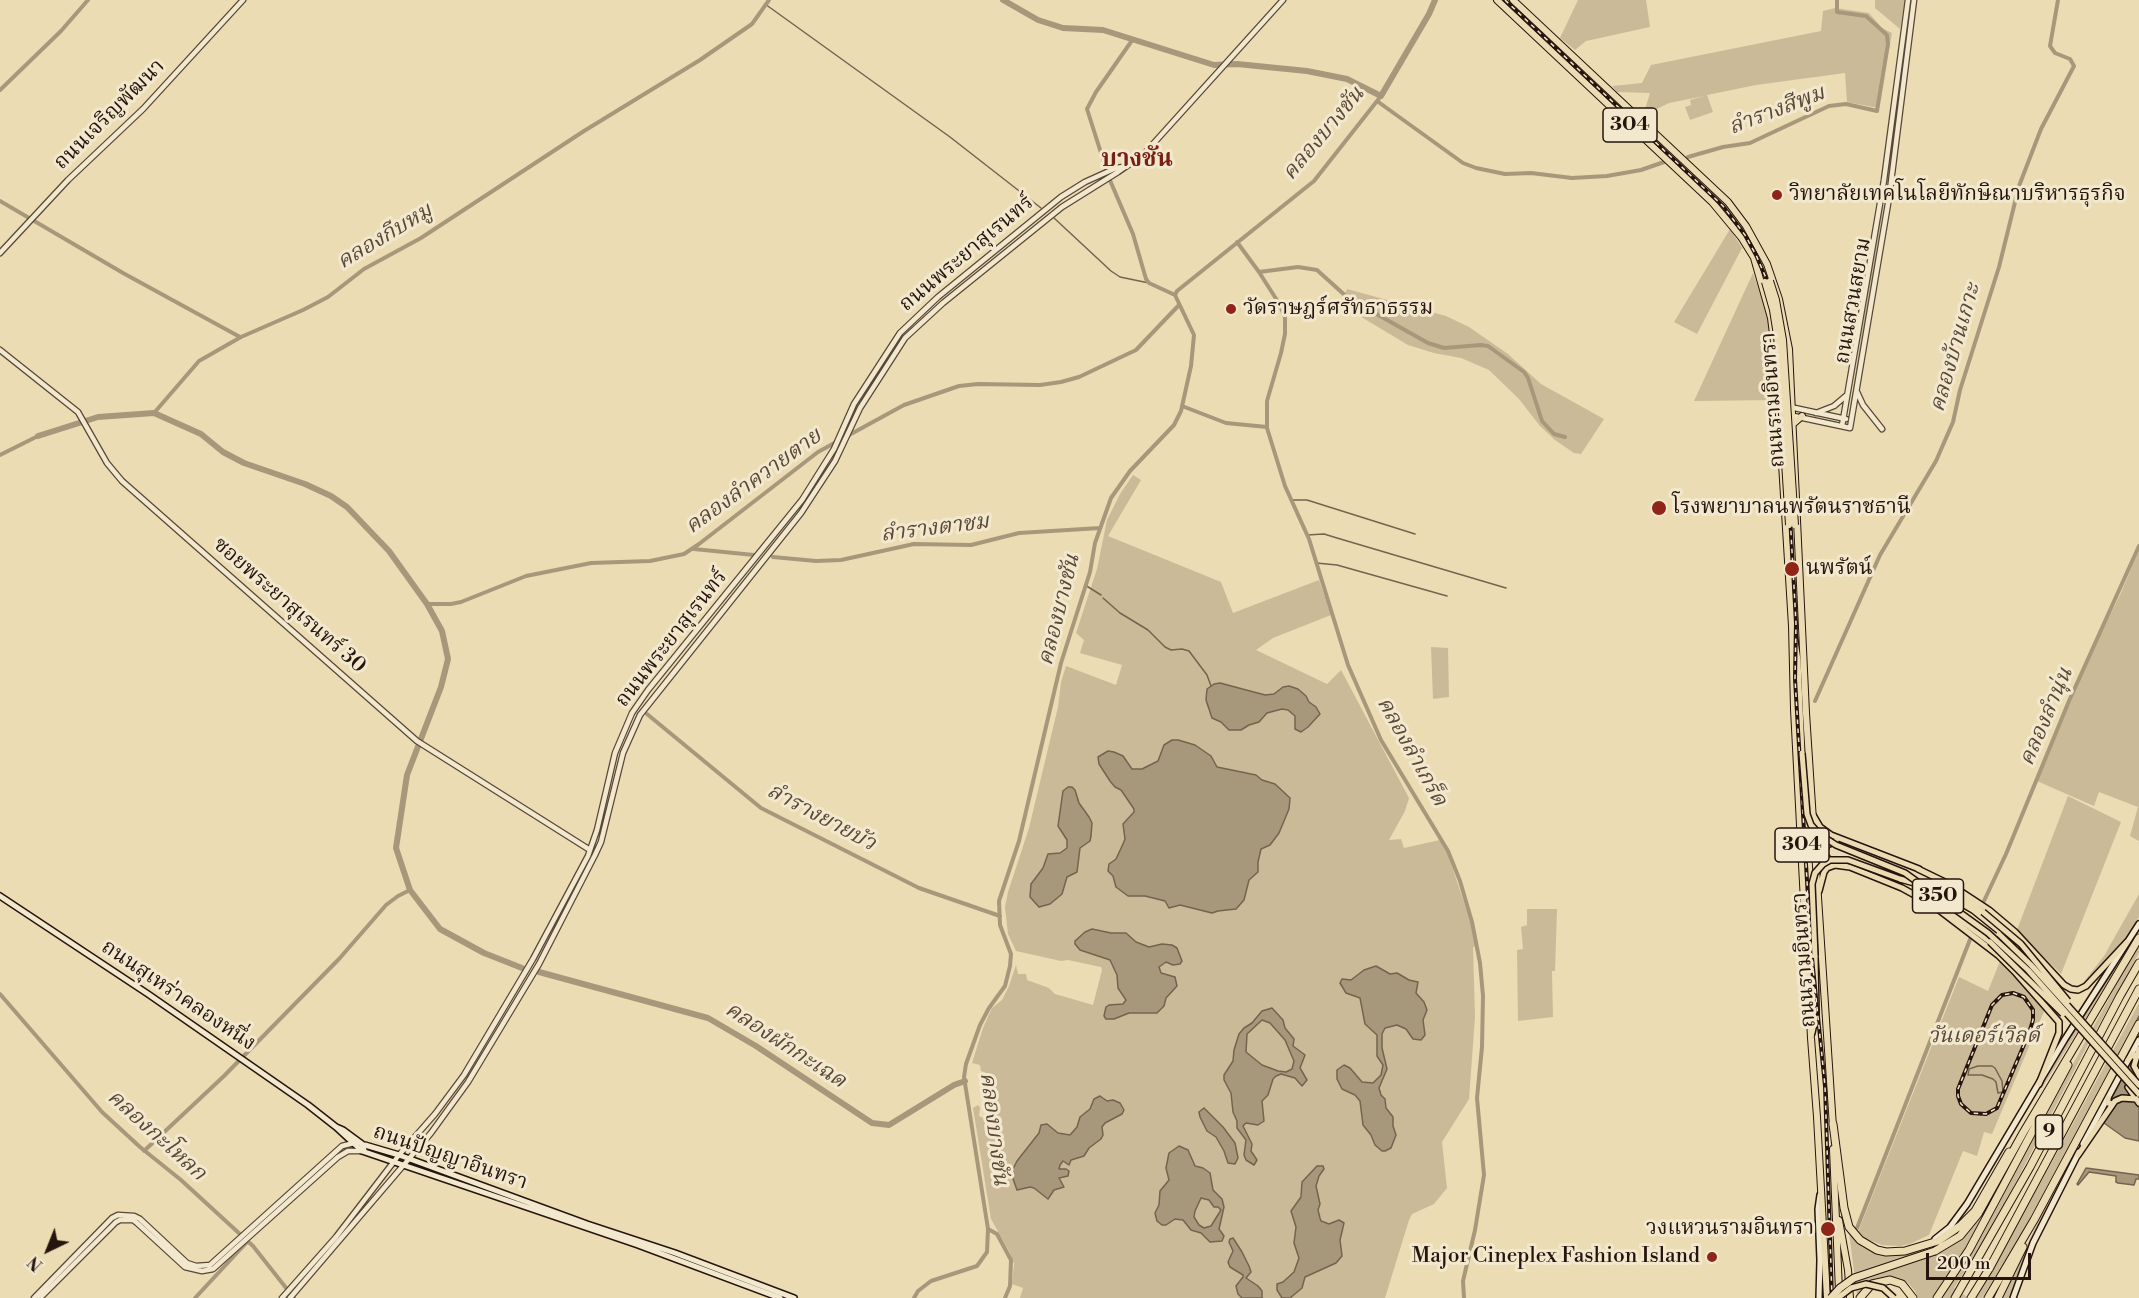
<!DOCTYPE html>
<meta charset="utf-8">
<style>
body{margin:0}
#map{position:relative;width:2139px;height:1298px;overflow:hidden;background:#ebdcb4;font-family:"Libre Bodoni",serif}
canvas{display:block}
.north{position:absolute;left:18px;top:1220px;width:60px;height:60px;-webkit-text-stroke:4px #f2e8ce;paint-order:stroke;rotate:223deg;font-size:16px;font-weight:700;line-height:24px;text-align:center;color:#26150d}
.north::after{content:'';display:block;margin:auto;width:21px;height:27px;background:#26150d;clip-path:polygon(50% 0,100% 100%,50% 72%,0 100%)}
.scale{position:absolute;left:1926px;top:1253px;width:105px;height:27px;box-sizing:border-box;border:3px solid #26150d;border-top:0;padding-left:8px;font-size:18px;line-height:21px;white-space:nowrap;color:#26150d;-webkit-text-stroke:4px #f2e8ce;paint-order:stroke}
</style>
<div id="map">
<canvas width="2139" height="1298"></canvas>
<div class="north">N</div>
<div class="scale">200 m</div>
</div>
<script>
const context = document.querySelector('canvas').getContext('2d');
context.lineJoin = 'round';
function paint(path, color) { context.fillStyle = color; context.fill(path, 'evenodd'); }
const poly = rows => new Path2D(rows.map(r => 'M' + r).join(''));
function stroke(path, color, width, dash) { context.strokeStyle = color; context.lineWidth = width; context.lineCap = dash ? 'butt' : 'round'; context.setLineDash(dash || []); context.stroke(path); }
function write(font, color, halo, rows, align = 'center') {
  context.font = font + ' "Libre Bodoni","Noto Serif Thai",serif'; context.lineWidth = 6; context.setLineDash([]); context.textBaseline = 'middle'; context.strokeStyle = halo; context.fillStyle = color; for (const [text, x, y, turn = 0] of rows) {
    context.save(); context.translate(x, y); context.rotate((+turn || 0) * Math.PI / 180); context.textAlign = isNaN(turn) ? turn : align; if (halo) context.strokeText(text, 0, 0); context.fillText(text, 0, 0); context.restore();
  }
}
paint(poly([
 [1578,0,1646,0,1650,27,1586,41,1575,50,1560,38],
 [1875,0,1905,0,1900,29,1875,8],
 [1835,8,1869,13,1882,28,1892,33,1878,108,1847,102,1845,73,1756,85,1707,95,1713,112,1690,120,1685,107,1691,105,1690,100,1704,96,1669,103,1643,116,1650,93,1617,92,1612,86,1642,83,1651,65,1821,31,1823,11],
 [1884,204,1853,401,1849,414,1879,221],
 [1730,229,1742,248,1697,334,1674,322],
 [1753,273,1765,306,1770,328,1774,400,1694,401],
 [1347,289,1446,316,1469,327,1508,354,1541,384,1604,419,1581,454,1574,453,1555,440,1540,426,1519,399,1489,370,1461,358,1434,353,1408,345,1343,306,1341,303],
 [1133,475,1141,480,1108,536,1221,582,1233,613,1319,580,1331,615,1273,638,1256,650,1327,684,1341,670,1409,798,1405,811,1389,840,1401,839,1404,848,1440,840,1447,852,1469,917,1476,946,1473,947,1475,1017,1469,1099,1442,1142,1447,1188,1434,1204,1412,1214,1409,1220,1385,1298,1020,1298,1023,1288,1012,1284,1014,1264,1010,1253,991,1219,973,1108,978,1105,980,1107,979,1116,988,1120,999,1112,1000,1107,988,1100,994,1076,981,1071,980,1065,972,1063,983,1028,992,1008,1002,1000,1009,986,1016,965,1018,974,1026,974,1027,980,1049,988,1055,994,1093,1005,1102,970,1101,967,1068,960,1061,961,1016,951,1008,934,1005,907,1008,892,1029,828,1058,707,1061,682,1066,666,1116,685,1122,665,1080,653,1084,640,1076,633,1097,569,1107,520,1120,494],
 [2139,550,2139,841,2130,836,2138,807,2099,792,2094,806,2037,781,2093,649,2120,595],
 [1431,647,1448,648,1449,697,1433,699],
 [2068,796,2121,822,2061,974,2017,930],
 [2139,894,2139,917,2121,944,2083,983,2104,956],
 [1527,909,1557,909,1555,971,1552,971,1553,1017,1518,1021,1517,950,1523,949,1521,927,1527,925],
 [2139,927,2139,930,2086,1018,2042,1088,2040,1086,2072,1033],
 [2139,944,2139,953,2086,1048,2020,1174,1980,1247,1954,1288,1969,1298,1939,1298,1975,1242],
 [2000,961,2045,1009,1992,1134,1984,1132,1977,1156,1963,1151,1929,1235,1910,1244,1900,1246,1882,1245,1864,1238,1858,1232,1959,977,1988,991],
 [2139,1003,2139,1015,2018,1240,1982,1298,1974,1298,1996,1264],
 [2052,1195,2034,1234,2010,1298,2000,1298],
 [1981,1214,1984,1215,1956,1264,1933,1298,1918,1298,1915,1291,1908,1283,1899,1278,1887,1276,1868,1281,1857,1295,1849,1232,1885,1254,1935,1244,1936,1252,1952,1245,1965,1234]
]), '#caba98');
const water = poly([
 [1220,683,1265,695,1274,694,1283,687,1289,686,1298,689,1306,696,1309,702,1316,707,1320,714,1308,727,1301,732,1295,729,1295,716,1288,710,1282,709,1267,713,1259,722,1249,725,1241,730,1229,730,1221,722,1212,718,1206,700,1207,689,1214,684,1220,683],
 [1172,740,1178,740,1195,745,1211,756,1217,767,1256,775,1262,780,1275,784,1290,798,1289,809,1279,833,1270,845,1261,849,1258,862,1258,872,1249,880,1244,900,1236,909,1218,911,1212,913,1180,905,1169,908,1165,901,1145,896,1128,896,1116,887,1113,876,1108,871,1109,864,1116,859,1123,844,1125,839,1123,824,1134,812,1134,809,1121,790,1115,787,1110,781,1099,764,1098,757,1108,751,1114,752,1123,756,1132,769,1142,769,1158,761,1164,745,1172,740],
 [1068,787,1072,787,1075,790,1079,803,1089,817,1092,823,1091,836,1090,841,1080,848,1077,872,1067,877,1062,894,1050,904,1039,907,1030,897,1031,884,1043,868,1048,854,1060,853,1067,848,1067,840,1058,826,1063,791,1068,787],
 [1092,929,1111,933,1126,933,1136,942,1149,947,1162,944,1172,945,1177,948,1182,961,1180,964,1173,965,1166,962,1159,967,1161,973,1175,977,1177,986,1166,998,1164,1006,1157,1013,1129,1013,1114,1019,1106,1019,1104,1016,1106,1007,1109,1005,1123,1004,1126,1000,1118,988,1117,975,1110,960,1080,950,1075,944,1075,941,1085,932,1092,929],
 [1376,966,1390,974,1397,973,1409,980,1418,982,1416,993,1424,1002,1427,1010,1423,1020,1425,1035,1421,1040,1413,1039,1406,1029,1397,1025,1385,1028,1382,1034,1382,1048,1387,1069,1379,1088,1381,1095,1385,1099,1386,1108,1393,1117,1393,1126,1396,1135,1391,1148,1385,1151,1382,1151,1375,1145,1371,1135,1363,1125,1360,1101,1355,1095,1342,1089,1337,1079,1337,1070,1344,1065,1350,1068,1362,1082,1373,1083,1381,1075,1383,1065,1377,1056,1377,1035,1365,1024,1360,998,1346,993,1340,983,1342,979,1351,980,1364,970,1376,966],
 [1272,1008,1283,1020,1285,1028,1294,1039,1293,1046,1305,1055,1300,1068,1307,1080,1302,1086,1295,1078,1281,1074,1276,1076,1273,1079,1268,1095,1262,1101,1264,1121,1258,1125,1246,1123,1243,1126,1252,1144,1251,1151,1257,1160,1254,1165,1246,1160,1244,1155,1246,1140,1237,1128,1237,1121,1233,1112,1231,1093,1224,1080,1224,1075,1233,1061,1234,1050,1239,1034,1244,1028,1252,1023,1262,1011,1272,1008],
 [1262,1020,1270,1023,1285,1040,1294,1061,1292,1069,1286,1072,1278,1071,1262,1065,1246,1052,1247,1034,1262,1020],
 [2139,1016,2139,1141,2125,1138,2104,1123,2092,1108,2139,1016],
 [1100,1096,1107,1101,1113,1100,1120,1103,1124,1110,1122,1114,1105,1123,1102,1127,1103,1135,1101,1139,1089,1148,1084,1156,1071,1160,1069,1165,1063,1161,1060,1165,1059,1169,1066,1169,1069,1171,1068,1176,1059,1178,1064,1187,1054,1190,1048,1199,1034,1188,1030,1187,1017,1190,1011,1173,1017,1161,1039,1133,1041,1125,1047,1124,1058,1133,1070,1135,1077,1127,1080,1117,1090,1109,1094,1099,1100,1096],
 [1204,1108,1223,1127,1235,1143,1238,1158,1235,1164,1228,1163,1224,1151,1216,1137,1207,1131,1200,1117,1199,1112,1204,1108],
 [1179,1146,1188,1150,1195,1166,1203,1168,1210,1173,1213,1190,1222,1199,1224,1207,1219,1229,1224,1236,1222,1241,1210,1242,1201,1233,1191,1230,1183,1220,1175,1219,1166,1225,1162,1225,1157,1221,1155,1213,1159,1205,1160,1191,1169,1180,1166,1168,1169,1153,1179,1146],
 [1201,1198,1209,1200,1214,1207,1218,1207,1221,1210,1211,1226,1204,1228,1199,1225,1194,1217,1195,1211,1201,1198],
 [1317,1166,1323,1166,1324,1169,1319,1176,1316,1186,1320,1204,1318,1210,1320,1218,1321,1221,1329,1224,1339,1220,1344,1223,1340,1240,1342,1256,1336,1263,1305,1277,1302,1288,1290,1298,1282,1298,1277,1290,1277,1284,1283,1282,1294,1272,1299,1258,1294,1243,1296,1227,1291,1211,1301,1197,1302,1182,1317,1166],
 [2086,1168,2139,1175,2139,1179,2136,1179,2134,1185,2118,1183,2116,1182,2116,1176,2089,1172,2078,1185,2077,1184,2086,1168],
 [1233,1238,1242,1252,1249,1266,1251,1272,1246,1278,1258,1286,1262,1291,1262,1298,1242,1298,1238,1294,1236,1286,1243,1277,1243,1275,1230,1267,1228,1262,1233,1251,1229,1242,1230,1239,1233,1238]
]);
paint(water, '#a8987b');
stroke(water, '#74644f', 1.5);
stroke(poly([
 [765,4,950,137,1041,208],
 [1054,218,1111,271,1120,277,1149,283],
 [1291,500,1307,500,1415,534],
 [1307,535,1324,534,1337,538,1506,588],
 [1316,563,1337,565,1447,596],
 [1085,585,1101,595],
 [1103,598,1120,613,1148,630,1165,647,1171,650,1182,649,1189,651,1207,675,1211,686],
 [1978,1066,1992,1066,1995,1068,2002,1081,2003,1092,1998,1093,1996,1082,1993,1079,1982,1075,1968,1075,1969,1069,1978,1066]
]), '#74644f', 1.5);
stroke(poly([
 [1133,39,1096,92,1087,109,1109,178,1133,234,1146,279,1149,283,1175,295],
 [0,90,61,31,88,0],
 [1377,101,1463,163,1476,168,1505,174,1531,173,1572,178,1607,176,1641,170,1664,162],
 [1688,157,1723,147,1750,143,1829,106,1846,104,1877,111,1888,44,1887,35,1866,16,1837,12,1837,0],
 [0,201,123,273,240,337],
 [1237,242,1259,272,1280,305,1285,318,1285,334,1281,353,1267,401,1267,428,1285,486,1309,539,1348,665,1381,740,1448,851,1460,881,1472,922,1480,963,1483,996,1482,1047,1477,1098,1484,1175,1475,1230,1463,1281,1464,1298],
 [1259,272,1298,267,1317,270,1348,298,1428,343,1444,348,1481,345,1488,346,1524,372,1528,378,1542,421,1554,434,1565,437],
 [1182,406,1226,423,1267,427],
 [154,413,199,361,241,337,303,310,328,297,364,269,421,238,584,131,700,60,752,24,769,0],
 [0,455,38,436],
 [694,549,754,555],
 [773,557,816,561,841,560,914,544,971,545,1019,533,1100,528],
 [427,604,451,604,461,602,526,576,591,563,650,561,684,554,699,544,818,452,904,405,959,386,978,384,1040,385,1061,382,1079,377,1136,350,1179,305],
 [1815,701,1880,555,1936,461,1953,422,1960,390,1999,267,2019,186,2041,129,2074,66,2070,59,2055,53,2050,46,2058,0],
 [647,714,761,808,919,888,1000,916],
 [1984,901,2006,854,2069,701,2139,546],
 [0,994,102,1112,140,1147,181,1180,253,1246,294,1298],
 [144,1151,224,1076,339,959,386,905,398,896,410,890],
 [1857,1228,1971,937],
 [988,1229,997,1234,1011,1260,1010,1286,1005,1298],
 [195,1298,248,1241],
 [914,1298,918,1291,931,1281,977,1266,987,1252,988,1229,964,1077,966,1064,980,1025,989,1008,1005,986,1010,966,1011,954,1000,925,999,901,1019,841,1061,663,1090,572,1095,543,1111,498,1130,471,1174,425,1181,411,1191,366,1194,335,1175,295,1177,291,1314,181,1381,96]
]), '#a8987b', 4);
stroke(poly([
 [1003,0,1038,20,1063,28,1103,30,1214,65,1237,64,1307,71,1347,79,1381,96,1429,14,1435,0],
 [38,436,98,417,154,413,201,434,223,452,244,463,305,484,331,496,347,507,389,551,427,604,442,631,448,659,441,687,407,775,396,848,410,890,440,929,484,953,522,968],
 [539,972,708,1018,756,1046,872,1123,889,1125,954,1085,965,1081]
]), '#a8987b', 6);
const tertiary = poly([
 [0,253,68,180,143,109,243,0],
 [0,350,78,412,107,463,122,481,417,741,590,850],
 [1857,392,1863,405,1882,429],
 [1790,407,1846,419],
 [1816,413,1834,406,1847,395],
 [1789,415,1850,428,1889,198,1914,0],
 [1842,426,1884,180,1908,0],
 [34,1298,112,1218,118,1215,134,1216,140,1219,187,1263,196,1266,210,1265,342,1146,354,1143],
 [40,1298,116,1222,120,1220,133,1220,137,1223,185,1267,202,1271,213,1269,338,1157,348,1151,362,1151],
 [282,1298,336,1237,399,1155,435,1114,464,1075,533,959,588,856,597,830,615,753,632,713,648,690,802,500,834,449,854,404,900,333,938,297,1061,197,1085,182,1116,168,1123,167],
 [290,1298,431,1133,468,1082,539,964,595,855,601,842,623,753,640,715,801,513,835,461,860,408,905,338,943,303,1062,207,1118,172,1144,154,1283,0]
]);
const secondary = poly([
 [0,896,148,994,308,1105,336,1127,343,1130,362,1144,364,1150],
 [336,1127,362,1151,638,1245,780,1298],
 [2083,1144,2139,1040],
 [365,1145,399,1155,587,1224,675,1253,794,1298],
 [1935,1239,1950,1227,1967,1204,2065,1039,2139,924],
 [1819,1298,1820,1260,1818,1209,1820,1195],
 [2013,1298,2033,1243,2079,1152]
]);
const primary = poly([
 [1794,635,1798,660,1802,753],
 [1813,815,1820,827,1831,835,1919,869],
 [1831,862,1825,855,1825,850,1827,845,1836,841],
 [1918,869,1951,885,1989,910,2015,932,2064,985,2071,989,2078,990,2086,986,2127,942],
 [1900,879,1936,889],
 [1937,881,1983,912],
 [1935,888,1973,910,2029,955],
 [1819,891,1824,872,1827,868,1835,865,1850,867,1902,888,1931,904],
 [1930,903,1998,955,2016,973,2059,1022,2059,1033,2039,1084],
 [1939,908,1955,916,1990,942],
 [1812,1033,1816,1014,1815,956],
 [2139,1049,2134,1066,2139,1075],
 [2128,1060,2133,1054,2135,1057],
 [2139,1079,2131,1080,2128,1087,2139,1103],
 [2108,1098,2108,1103,2112,1104],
 [2078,1155,2115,1101,2122,1098,2136,1099]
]);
const trunk = poly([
 [1497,0,1712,202,1741,237,1756,261],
 [1513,0,1728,202,1746,226,1767,264,1779,299,1789,349,1806,713,1833,1127],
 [1754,258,1771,318,1775,350,1792,626,1794,709,1811,1038,1817,1117,1827,1298],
 [1793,424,1802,416],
 [1833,1149,1839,1291],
 [1839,1220,1848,1270,1850,1298]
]);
const motorway = poly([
 [1833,1124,1844,1208,1849,1227,1860,1240,1877,1250,1886,1252,1905,1251,1938,1241,1960,1226,1975,1211,2009,1152],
 [1935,1251,1960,1236,1978,1214,2023,1133,2139,938],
 [1860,1298,1872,1284,1890,1280,1902,1284,1913,1298],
 [1937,1298,1969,1250,2068,1065],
 [1955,1298,2030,1167,2120,996,2139,963],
 [1971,1298,1989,1269,2139,989],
 [1988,1298,2034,1220,2139,1024],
 [1998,1298,2023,1247]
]);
stroke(tertiary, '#574737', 7);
stroke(secondary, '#26150d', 8);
stroke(primary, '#26150d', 8);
stroke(trunk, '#26150d', 8);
stroke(motorway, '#26150d', 9);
stroke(tertiary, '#f2e8ce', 4.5);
stroke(secondary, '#f2e8ce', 5);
stroke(primary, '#ebdcb4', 5);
stroke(trunk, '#ebdcb4', 6);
stroke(motorway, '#ebdcb4', 7);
const rail = poly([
 [1505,0,1723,206,1745,235,1756,255,1766,278,1775,307,1781,354,1796,623,1795,679,1811,948,1825,1086,1832,1298],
 [2013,993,2024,997,2033,1010,2033,1020,2029,1033,1997,1108,1986,1114,1971,1113,1961,1104,1958,1096,1958,1089,1992,1005,2002,995,2013,993]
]);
stroke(rail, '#26150d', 4);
stroke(rail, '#f2e8ce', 1.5, [4.5]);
const primaryBridge = poly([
 [1802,753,1807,814,1811,825,1819,834,1836,845,1905,873,1988,933,2028,970,2139,1094],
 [1983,912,2021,944,2068,1001],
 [1999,934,2031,965,2139,1085],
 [1990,942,2063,1014],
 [1815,956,1812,884,1815,873,1823,864,1830,860,1848,860,1900,879],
 [1838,1298,1851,1288,1866,1284,1883,1288,1894,1298]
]);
const trunkBridge = poly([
 [1770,281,1776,300,1783,340,1795,525],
 [1765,282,1773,310,1777,335,1789,525]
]);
const motorwayBridge = poly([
 [1831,1298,1840,1288,1854,1278,1935,1251]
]);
stroke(primaryBridge, '#26150d', 8, []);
stroke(trunkBridge, '#26150d', 8, []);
stroke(motorwayBridge, '#26150d', 9, []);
stroke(primaryBridge, '#ebdcb4', 5);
stroke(trunkBridge, '#ebdcb4', 6);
stroke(motorwayBridge, '#ebdcb4', 7);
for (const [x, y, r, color] of [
 [1777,195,6,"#8f2418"],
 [1231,309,6,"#8f2418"],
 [1659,508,8,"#8f2418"],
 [1792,569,8,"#8f2418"],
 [1828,1229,8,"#8f2418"],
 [1712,1257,6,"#8f2418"]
]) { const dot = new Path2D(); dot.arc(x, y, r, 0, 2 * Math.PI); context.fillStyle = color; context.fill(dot); stroke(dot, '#f2e8ce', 2); }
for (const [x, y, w] of [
 [1630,125,54],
 [1802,845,54],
 [1938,896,51],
 [2049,1132,27]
]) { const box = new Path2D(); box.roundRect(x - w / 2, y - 17, w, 34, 4.5); context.fillStyle = '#f2e8ce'; context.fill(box); stroke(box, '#26150d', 1.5); }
write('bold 20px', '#26150d', null, [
 ["304",1630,125],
 ["304",1802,845],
 ["350",1938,896],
 ["9",2049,1132]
]);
write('21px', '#26150d', '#f2e8ce', [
 ["ถนนเจริญพัฒนา",110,115,-45],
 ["ถนนพระยาสุเรนทร์",967,254,-40],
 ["ถนนสวนสยาม",1854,301,-80],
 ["ถนนรามอินทรา",1774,400,-94],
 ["ซอยพระยาสุเรนทร์ 30",289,606,41],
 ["ถนนพระยาสุเรนทร์",672,639,-52],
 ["ถนนรามอินทรา",1805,960,-94],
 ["ถนนสุเหร่าคลองหนึ่ง",178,996,34],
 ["ถนนปัญญาอินทรา",450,1158,19]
]);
write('21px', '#26150d', '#f2e8ce', [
 ["วิทยาลัยเทคโนโลยีทักษิณาบริหารธุรกิจ",1789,195],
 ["วัดราษฎร์ศรัทธาธรรม",1243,309],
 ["โรงพยาบาลนพรัตนราชธานี",1672,508],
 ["นพรัตน์",1806,569],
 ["วงแหวนรามอินทรา",1814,1229,"right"],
 ["Major Cineplex Fashion Island",1700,1257,"right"]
], 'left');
write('italic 21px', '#574737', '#f2e8ce', [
 ["วันเดอร์เวิลด์",1984,1037]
]);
write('italic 22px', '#5a4939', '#f2e8ce', [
 ["ลำรางสีพูม",1777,111,-21],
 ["คลองบางชัน",1324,134,-50],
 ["คลองกีบหมู",385,237,-31],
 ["คลองบ้านเกาะ",1956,348,-74],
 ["คลองลำควายตาย",754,482,-36],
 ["ลำรางตาชม",935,529,-7],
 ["คลองบางชัน",1060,610,-76],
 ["คลองลำนุ่น",2047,717,-67],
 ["คลองลำเกร็ด",1411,752,61],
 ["ลำรางยายบัว",821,818,28],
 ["คลองผักกะเฉด",785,1046,33],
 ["คลองบางชัน",993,1129,83],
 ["คลองกะโหลก",156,1136,42]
]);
write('bold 24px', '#7a1f14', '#f2e8ce', [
 ["บางชัน",1137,160]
]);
</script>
